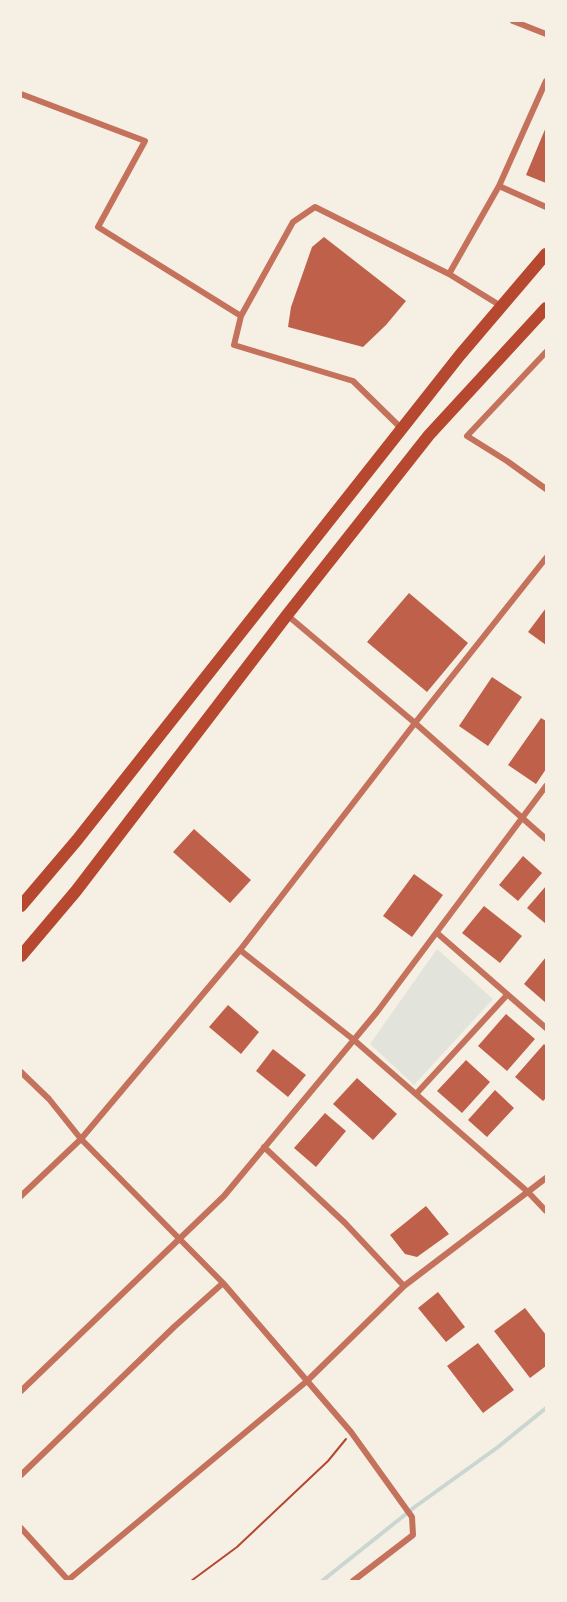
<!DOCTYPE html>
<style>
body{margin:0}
#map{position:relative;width:567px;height:1602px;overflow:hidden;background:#f6efe4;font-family:Merriweather,serif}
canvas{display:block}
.frame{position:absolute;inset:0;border:22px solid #f6efe4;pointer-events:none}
</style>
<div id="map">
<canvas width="567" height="1602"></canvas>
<div class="frame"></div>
</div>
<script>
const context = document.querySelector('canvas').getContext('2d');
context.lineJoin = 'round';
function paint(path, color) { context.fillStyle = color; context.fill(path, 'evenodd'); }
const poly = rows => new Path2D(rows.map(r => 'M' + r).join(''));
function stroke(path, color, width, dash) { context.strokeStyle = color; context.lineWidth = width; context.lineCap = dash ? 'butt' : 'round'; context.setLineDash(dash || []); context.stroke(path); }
paint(poly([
 [437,949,493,999,414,1085,370,1044]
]), '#e2e4dc');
stroke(poly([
 [322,1581,416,1506,498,1447,546,1408]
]), '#c9d6d2', 4);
paint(poly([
 [546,127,546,183,526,175],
 [324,237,406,301,386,325,363,347,288,327,291,307,312,247],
 [409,593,468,643,427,692,367,642],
 [546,608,546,645,528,632],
 [492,677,522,697,488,746,459,726],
 [541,718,546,721,546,769,536,784,508,765],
 [194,829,251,880,230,903,173,852],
 [523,856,542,873,518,901,499,885],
 [414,874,443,895,412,937,383,916],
 [546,886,546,924,527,908],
 [484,906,522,936,500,963,462,933],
 [546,957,546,1003,524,984],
 [228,1005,259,1032,241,1054,209,1027],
 [506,1014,535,1039,507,1071,478,1046],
 [544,1044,546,1046,546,1098,543,1101,515,1077],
 [273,1049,306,1075,288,1097,256,1071],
 [466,1060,490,1082,462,1113,437,1091],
 [357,1078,397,1114,373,1140,333,1104],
 [495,1090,514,1108,487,1137,468,1120],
 [325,1113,346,1131,316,1167,294,1148],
 [426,1206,449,1234,417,1257,405,1254,390,1235],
 [438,1292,465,1327,446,1342,418,1308],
 [525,1308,546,1335,546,1366,530,1378,494,1331],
 [478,1343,514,1390,483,1413,447,1366]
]), '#bf614a');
stroke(poly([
 [191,1581,237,1547,328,1461,346,1439]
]), '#b5482f', 2);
stroke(poly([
 [513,21,546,34],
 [546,81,499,186,546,207],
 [21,94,145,141,98,227,241,316,234,345,353,381,402,429],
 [449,274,499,186],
 [241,316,293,222,315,207,449,274,501,306],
 [546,352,467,436,507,461,546,489],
 [287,615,415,723,546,839],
 [437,933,546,1028],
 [240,950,354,1040,528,1192,546,1211],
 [21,1072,49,1099,81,1139,223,1283,351,1432,412,1517,413,1535,353,1581],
 [416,1094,507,995],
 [264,1147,345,1223,404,1286],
 [21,1196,81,1139,240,950,415,723,546,558],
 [21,1391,224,1196,377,1012,546,786],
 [21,1475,174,1327,223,1283],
 [21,1528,69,1581],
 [67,1581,307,1381,404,1286,546,1178]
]), '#c5725c', 6);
stroke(poly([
 [21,906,77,840,460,355,546,254],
 [21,956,76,891,287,615,429,435,546,308]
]), '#b5482f', 12);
</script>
